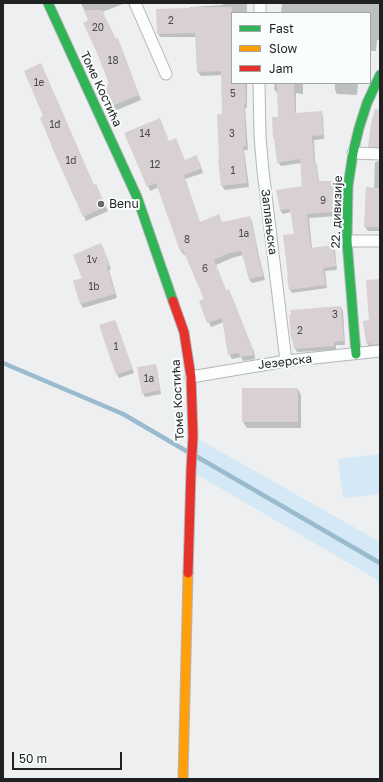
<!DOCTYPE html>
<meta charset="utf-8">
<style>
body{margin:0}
#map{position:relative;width:383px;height:782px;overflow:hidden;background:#edeff1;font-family:"Golos Text",sans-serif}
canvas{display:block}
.frame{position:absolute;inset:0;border:4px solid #1e2021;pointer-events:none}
.legend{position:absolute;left:231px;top:12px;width:140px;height:72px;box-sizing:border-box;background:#fafdfe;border:1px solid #a2a5a6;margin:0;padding:5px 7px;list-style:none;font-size:12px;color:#1e2021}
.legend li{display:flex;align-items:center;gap:8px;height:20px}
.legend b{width:20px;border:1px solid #a2a5a6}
.scale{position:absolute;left:12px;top:752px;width:110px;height:18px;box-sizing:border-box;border:2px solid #1e2021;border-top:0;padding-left:5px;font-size:12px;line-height:14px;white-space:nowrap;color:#1e2021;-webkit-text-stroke:3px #fafdfe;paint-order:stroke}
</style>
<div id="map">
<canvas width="383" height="782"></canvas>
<div class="frame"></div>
<ul class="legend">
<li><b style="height:5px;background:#30b455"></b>Fast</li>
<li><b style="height:5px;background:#ff9f0a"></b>Slow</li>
<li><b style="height:5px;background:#e5322d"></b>Jam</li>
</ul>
<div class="scale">50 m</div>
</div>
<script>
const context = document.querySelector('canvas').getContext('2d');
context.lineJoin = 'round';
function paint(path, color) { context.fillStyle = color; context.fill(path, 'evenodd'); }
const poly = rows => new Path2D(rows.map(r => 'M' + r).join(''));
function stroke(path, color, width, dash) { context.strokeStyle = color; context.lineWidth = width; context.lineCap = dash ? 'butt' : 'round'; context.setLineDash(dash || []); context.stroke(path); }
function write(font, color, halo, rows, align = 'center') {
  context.font = font + ' "Golos Text",sans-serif'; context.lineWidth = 4; context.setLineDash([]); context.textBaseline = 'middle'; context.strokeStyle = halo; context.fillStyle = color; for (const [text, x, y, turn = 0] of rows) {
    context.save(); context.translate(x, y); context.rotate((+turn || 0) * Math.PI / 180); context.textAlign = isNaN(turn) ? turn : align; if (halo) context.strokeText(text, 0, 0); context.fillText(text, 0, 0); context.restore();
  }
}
paint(poly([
 [193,436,380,542,380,588,376,579,191,471],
 [380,454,380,494,343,498,338,459]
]), '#d4e8f5');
paint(poly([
 [81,3,126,3,102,12,116,40,120,44,141,100,112,112,102,88,110,84,89,21],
 [223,3,247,3,247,13,232,13,232,83,247,83,247,108,245,108,248,150,244,150,249,187,225,190,222,186,222,75,201,76,198,72,196,37,160,37,158,33,190,9,190,7,223,5],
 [282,3,380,3,380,40,377,40,376,51,370,51,370,13,281,13],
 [41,64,94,186,98,190,108,211,86,221,84,216,44,117],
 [275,83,303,83,303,94,296,93,296,114,321,112,323,116,324,139,314,140,315,162,317,166,319,182,333,182,335,186,337,216,309,218,312,249,333,246,335,250,337,270,325,271,327,288,292,293,290,290,295,235,291,212,283,214,280,210,303,187,301,163,281,166,278,162,275,141,274,138,273,118,279,117,278,93,277,93,274,89],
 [335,83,358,83,357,95,337,94,335,90],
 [380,121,380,152,371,151,369,146],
 [170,142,178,144,185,161,196,157,199,161,203,173,185,179,200,223,222,223,249,217,252,221,258,251,258,252,265,280,252,283,249,279,243,255,232,258,216,265,226,291,231,295,254,352,255,359,243,361,241,357,232,359,229,354,224,322,211,327,200,302,205,300,186,254,184,255,181,251,159,187,150,191,148,186],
 [380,161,380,231,368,231,365,227,374,189,375,162],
 [103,249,111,269,109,270,117,298,83,308,81,304,74,281,84,278],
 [380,280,380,346,369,347,367,343,370,321],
 [341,307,343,311,345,345,336,345,336,350,297,352,295,348],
 [115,321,117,325,134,373,119,378,117,374],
 [155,365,157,369,161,394,145,397,143,393],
 [298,389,301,395,301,428,247,428,243,422]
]), '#0003');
stroke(poly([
 [3,363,123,414,188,452],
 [194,455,380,563]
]), '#9abacd', 4.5);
paint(poly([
 [191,7,232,7,232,83,245,83,246,104,244,104,246,146,243,146,247,183,221,186,218,160,219,160,217,114,222,114,221,71,197,72,195,33,157,34,156,9,191,8],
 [84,10,102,10,116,39,118,38,139,95,109,107,101,87,109,84,97,53,83,23,88,20],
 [41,63,94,185,96,184,106,206,83,217,51,145,51,144,40,118,43,116,24,71],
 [277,83,294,83,295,113,322,111,323,135,312,136,314,161,316,161,318,181,333,181,335,212,307,214,311,248,333,245,336,266,323,268,326,285,289,290,287,277,288,277,283,235,294,234,290,209,280,210,276,190,302,186,300,159,277,163,274,138,273,138,272,117,278,117],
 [375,109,380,110,380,147,368,147,371,123],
 [160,118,169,141,176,138,185,160,197,155,201,169,184,175,200,222,219,214,222,222,250,216,257,247,256,247,263,276,249,279,241,251,229,253,214,260,226,290,229,289,252,347,253,355,240,357,239,353,228,355,222,318,207,323,199,301,204,299,183,250,180,251,156,183,147,187,124,133],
 [366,187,380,188,380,227,364,227],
 [101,243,110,264,107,266,115,294,80,304,73,281,82,278,73,255],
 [380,279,380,344,370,345,370,343,366,343,363,321,369,320,366,280],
 [341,306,344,341,334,342,334,346,294,349,292,338,291,338,289,315,291,315,290,310],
 [115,320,133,369,116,375,99,325],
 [156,364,160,390,142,394,137,367],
 [242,388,298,388,298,422,242,422]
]), '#d8d0d3');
const street = poly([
 [135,3,166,74],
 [260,13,260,3],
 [259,83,260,137,263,171,286,361],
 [353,153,380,154],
 [347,241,380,241],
 [191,377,286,361,380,351]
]);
const fast = poly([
 [48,3,137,197,173,301],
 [356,354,347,241,348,186,353,153,359,128,367,103,380,75]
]);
const slow = poly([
 [183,779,188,573]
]);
const jam = poly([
 [173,301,184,332,191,377,193,436,191,471,188,573]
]);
stroke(street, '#b4b6b7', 13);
stroke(fast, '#b4b6b7', 11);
stroke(slow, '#b4b6b7', 11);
stroke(jam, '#b4b6b7', 11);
stroke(street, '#fcfdfd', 11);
stroke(fast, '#30b455', 9);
stroke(slow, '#ff9f0a', 9);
stroke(jam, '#e5322d', 9);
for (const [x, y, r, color] of [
 [101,204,4,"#66686a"]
]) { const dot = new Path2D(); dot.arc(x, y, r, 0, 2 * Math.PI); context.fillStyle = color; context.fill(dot); stroke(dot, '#fafdfe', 1.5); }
write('10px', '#4c4c4e', null, [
 ["2",171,21],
 ["20",98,28],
 ["18",113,61],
 ["1e",39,83],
 ["5",233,94],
 ["1đ",55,125],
 ["14",145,134],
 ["3",232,134],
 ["1d",71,161],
 ["12",155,165],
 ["1",233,171],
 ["9",323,201],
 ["1a",244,234],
 ["8",187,240],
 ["1v",92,260],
 ["6",205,269],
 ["1b",94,287],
 ["3",335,315],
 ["2",300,331],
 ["1",116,347],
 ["1a",149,379]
]);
write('12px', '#1e2021', '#fafdfe', [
 ["Томе Костића",101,89,65],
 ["22. дивизије",337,212,-88],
 ["Заплањска",269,222,83],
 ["Језерска",285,362,-7],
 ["Томе Костића",178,400,-93]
]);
write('12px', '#1e2021', '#fafdfe', [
 ["Benu",109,204]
], 'left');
</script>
